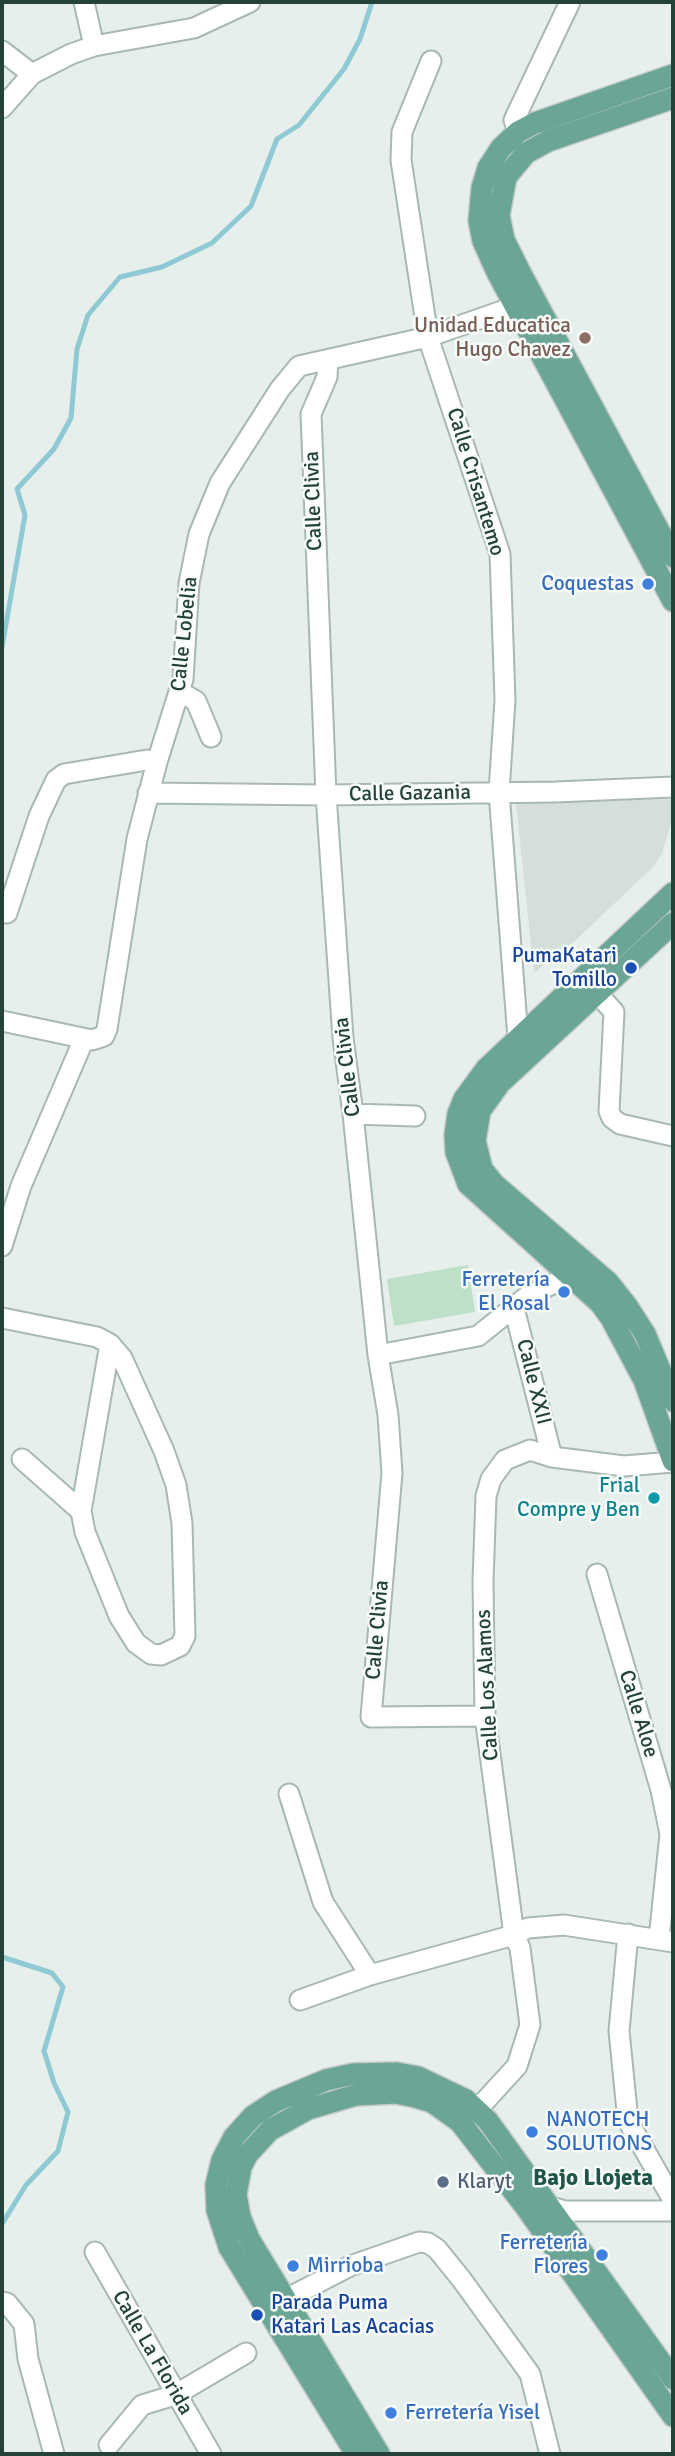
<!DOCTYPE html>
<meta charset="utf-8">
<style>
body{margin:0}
#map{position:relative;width:675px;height:2456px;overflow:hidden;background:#e6efeb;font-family:Signika,sans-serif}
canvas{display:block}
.frame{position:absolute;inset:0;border:4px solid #24423a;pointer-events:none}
</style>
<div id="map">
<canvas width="675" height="2456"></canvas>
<div class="frame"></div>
</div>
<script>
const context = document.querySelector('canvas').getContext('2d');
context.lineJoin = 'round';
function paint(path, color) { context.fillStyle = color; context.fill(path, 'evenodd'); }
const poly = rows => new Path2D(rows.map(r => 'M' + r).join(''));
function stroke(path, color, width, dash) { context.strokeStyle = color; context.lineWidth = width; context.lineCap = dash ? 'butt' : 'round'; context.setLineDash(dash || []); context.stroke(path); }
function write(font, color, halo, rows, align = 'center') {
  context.font = font + ' Signika,sans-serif'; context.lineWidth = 5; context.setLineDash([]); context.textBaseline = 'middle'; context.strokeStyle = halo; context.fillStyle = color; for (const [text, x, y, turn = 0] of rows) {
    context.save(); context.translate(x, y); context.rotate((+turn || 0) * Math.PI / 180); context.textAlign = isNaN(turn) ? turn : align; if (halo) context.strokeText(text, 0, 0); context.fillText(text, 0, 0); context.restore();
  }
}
paint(poly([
 [673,799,673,817,662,853,654,866,577,939,534,973,516,803]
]), '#d4dfda');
paint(poly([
 [468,1265,475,1312,394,1326,387,1279]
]), '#bfe0c8');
stroke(poly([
 [2,647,25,515,17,489,54,449,71,418,77,349,88,315,120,277,162,267,212,243,251,206,277,139,299,125,344,69,360,39,372,2],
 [2,1957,52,1973,63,1987,44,2051,54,2083,68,2112,58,2151,26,2185,2,2224]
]), '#8ec9d4', 5);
const minor = poly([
 [84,2,94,46],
 [2,51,32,74],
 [431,61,402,132,401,160,428,337,500,554,505,700,499,792,518,1038],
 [2,108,32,74,71,54,94,46,194,28,250,2],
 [518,132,514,120,570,2],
 [328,360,327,377,311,414,326,795,343,1038,353,1114,378,1355,388,1415,392,1473,371,1717,485,1716],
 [180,692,196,701,211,737],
 [148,793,326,795,555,792,673,787],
 [7,913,39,816,56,780,64,774,147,760,157,762],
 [597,993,614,1012,609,1111,612,1118,620,1124,673,1136],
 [2,1021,92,1040,104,1036,107,1029,137,839,157,762,183,679,189,583,199,534,220,483,280,389,299,366,428,337,516,306],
 [353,1114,415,1116],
 [2,1246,21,1186,84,1039],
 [514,1308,552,1457],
 [2,1318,97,1337,110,1344,122,1358,132,1380,164,1451,176,1485,182,1523,185,1636,180,1646,161,1655,151,1654,136,1643,119,1616,85,1532,81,1511,110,1344],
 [378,1355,478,1336,529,1295,557,1282,567,1272],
 [22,1459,81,1511],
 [597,1574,661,1790,670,1834,659,1939],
 [289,1794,323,1902,370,1975],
 [628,1934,619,2031,628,2121,673,2200],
 [300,2000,370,1975,514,1935,528,1928,564,1925,673,1942],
 [475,2108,485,2101,517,2066,530,2025,520,1948,514,1935,485,1716,483,1581,486,1496,491,1479,505,1460,530,1450,552,1457,624,1466,673,1462],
 [548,2206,565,2211,673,2211],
 [95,2252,211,2454],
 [284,2300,350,2266,419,2242,428,2243,437,2249,462,2280,530,2374,550,2454],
 [2,2302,7,2303,24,2324,28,2359,54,2454],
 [109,2445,142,2405,175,2395,246,2353]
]);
const major = poly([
 [673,75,535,123,518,132,501,148,488,168,482,188,479,221,483,241,497,272,673,601],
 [673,98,548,141,526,153,506,177,499,215,504,240,521,274,673,557],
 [673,893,486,1069,464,1099,458,1114,455,1135,456,1152,468,1184,600,1303,611,1318,644,1380,673,1461],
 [673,923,500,1083,480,1111,475,1141,482,1169,494,1184,608,1282,627,1306,645,1334,673,1401],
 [356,2454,229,2247,217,2210,216,2185,222,2160,234,2137,253,2116,276,2101,326,2080,353,2074,397,2073,418,2077,466,2100,488,2121,673,2379],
 [379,2454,249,2239,240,2217,236,2195,241,2167,247,2155,270,2130,308,2109,356,2095,396,2093,415,2097,432,2102,460,2122,525,2206,673,2416]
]);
stroke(minor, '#a8b8b2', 23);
stroke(major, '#c2cac8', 24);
stroke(minor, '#fff', 19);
stroke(major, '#6aa596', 21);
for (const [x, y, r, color] of [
 [585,338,7,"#8d6e63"],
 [648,584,7,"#3f7fe0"],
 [631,968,7,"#1a4fb4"],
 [564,1292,7,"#3f7fe0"],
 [654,1498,7,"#0f9aa8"],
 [532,2132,7,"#3f7fe0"],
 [443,2182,7,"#5c6f8a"],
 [602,2255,7,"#3f7fe0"],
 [293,2266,7,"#3f7fe0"],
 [257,2315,7,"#1a4fb4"],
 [391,2413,7,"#3f7fe0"]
]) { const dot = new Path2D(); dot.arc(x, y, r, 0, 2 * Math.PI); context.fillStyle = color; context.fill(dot); stroke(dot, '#f7fbf9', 2.5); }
write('21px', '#785e54', '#f7fbf9', [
 ["Unidad Educatica",571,326],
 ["Hugo Chavez",571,350]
], 'right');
write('21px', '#24423a', '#f7fbf9', [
 ["Calle Crisantemo",475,482,73],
 ["Calle Clivia",314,501,-92],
 ["Calle Lobelia",185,634,-84],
 ["Calle Gazania",410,794,-1],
 ["Calle Clivia",348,1067,-97],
 ["Calle XXII",533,1382,76],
 ["Calle Clivia",378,1630,-85],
 ["Calle Los Alamos",488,1685,-93],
 ["Calle Aloe",638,1714,73],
 ["Calle La Florida",152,2353,60]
]);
write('21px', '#366cbe', '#f7fbf9', [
 ["Coquestas",634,584],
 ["Ferretería",550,1280],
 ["El Rosal",550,1304],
 ["NANOTECH",546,2120,"left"],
 ["SOLUTIONS",546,2144,"left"],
 ["Ferretería",588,2243],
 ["Flores",588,2267],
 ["Mirrioba",307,2266,"left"],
 ["Ferretería Yisel",405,2413,"left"]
], 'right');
write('21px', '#164399', '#f7fbf9', [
 ["PumaKatari",617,956],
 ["Tomillo",617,980],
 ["Parada Puma",271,2303,"left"],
 ["Katari Las Acacias",271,2327,"left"]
], 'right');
write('21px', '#0d838f', '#f7fbf9', [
 ["Frial",640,1486],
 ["Compre y Ben",640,1510]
], 'right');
write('21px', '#4e5e75', '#f7fbf9', [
 ["Klaryt",457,2182]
], 'left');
write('bold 23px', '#1f5548', '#f7fbf9', [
 ["Bajo Llojeta",593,2179]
]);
</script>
